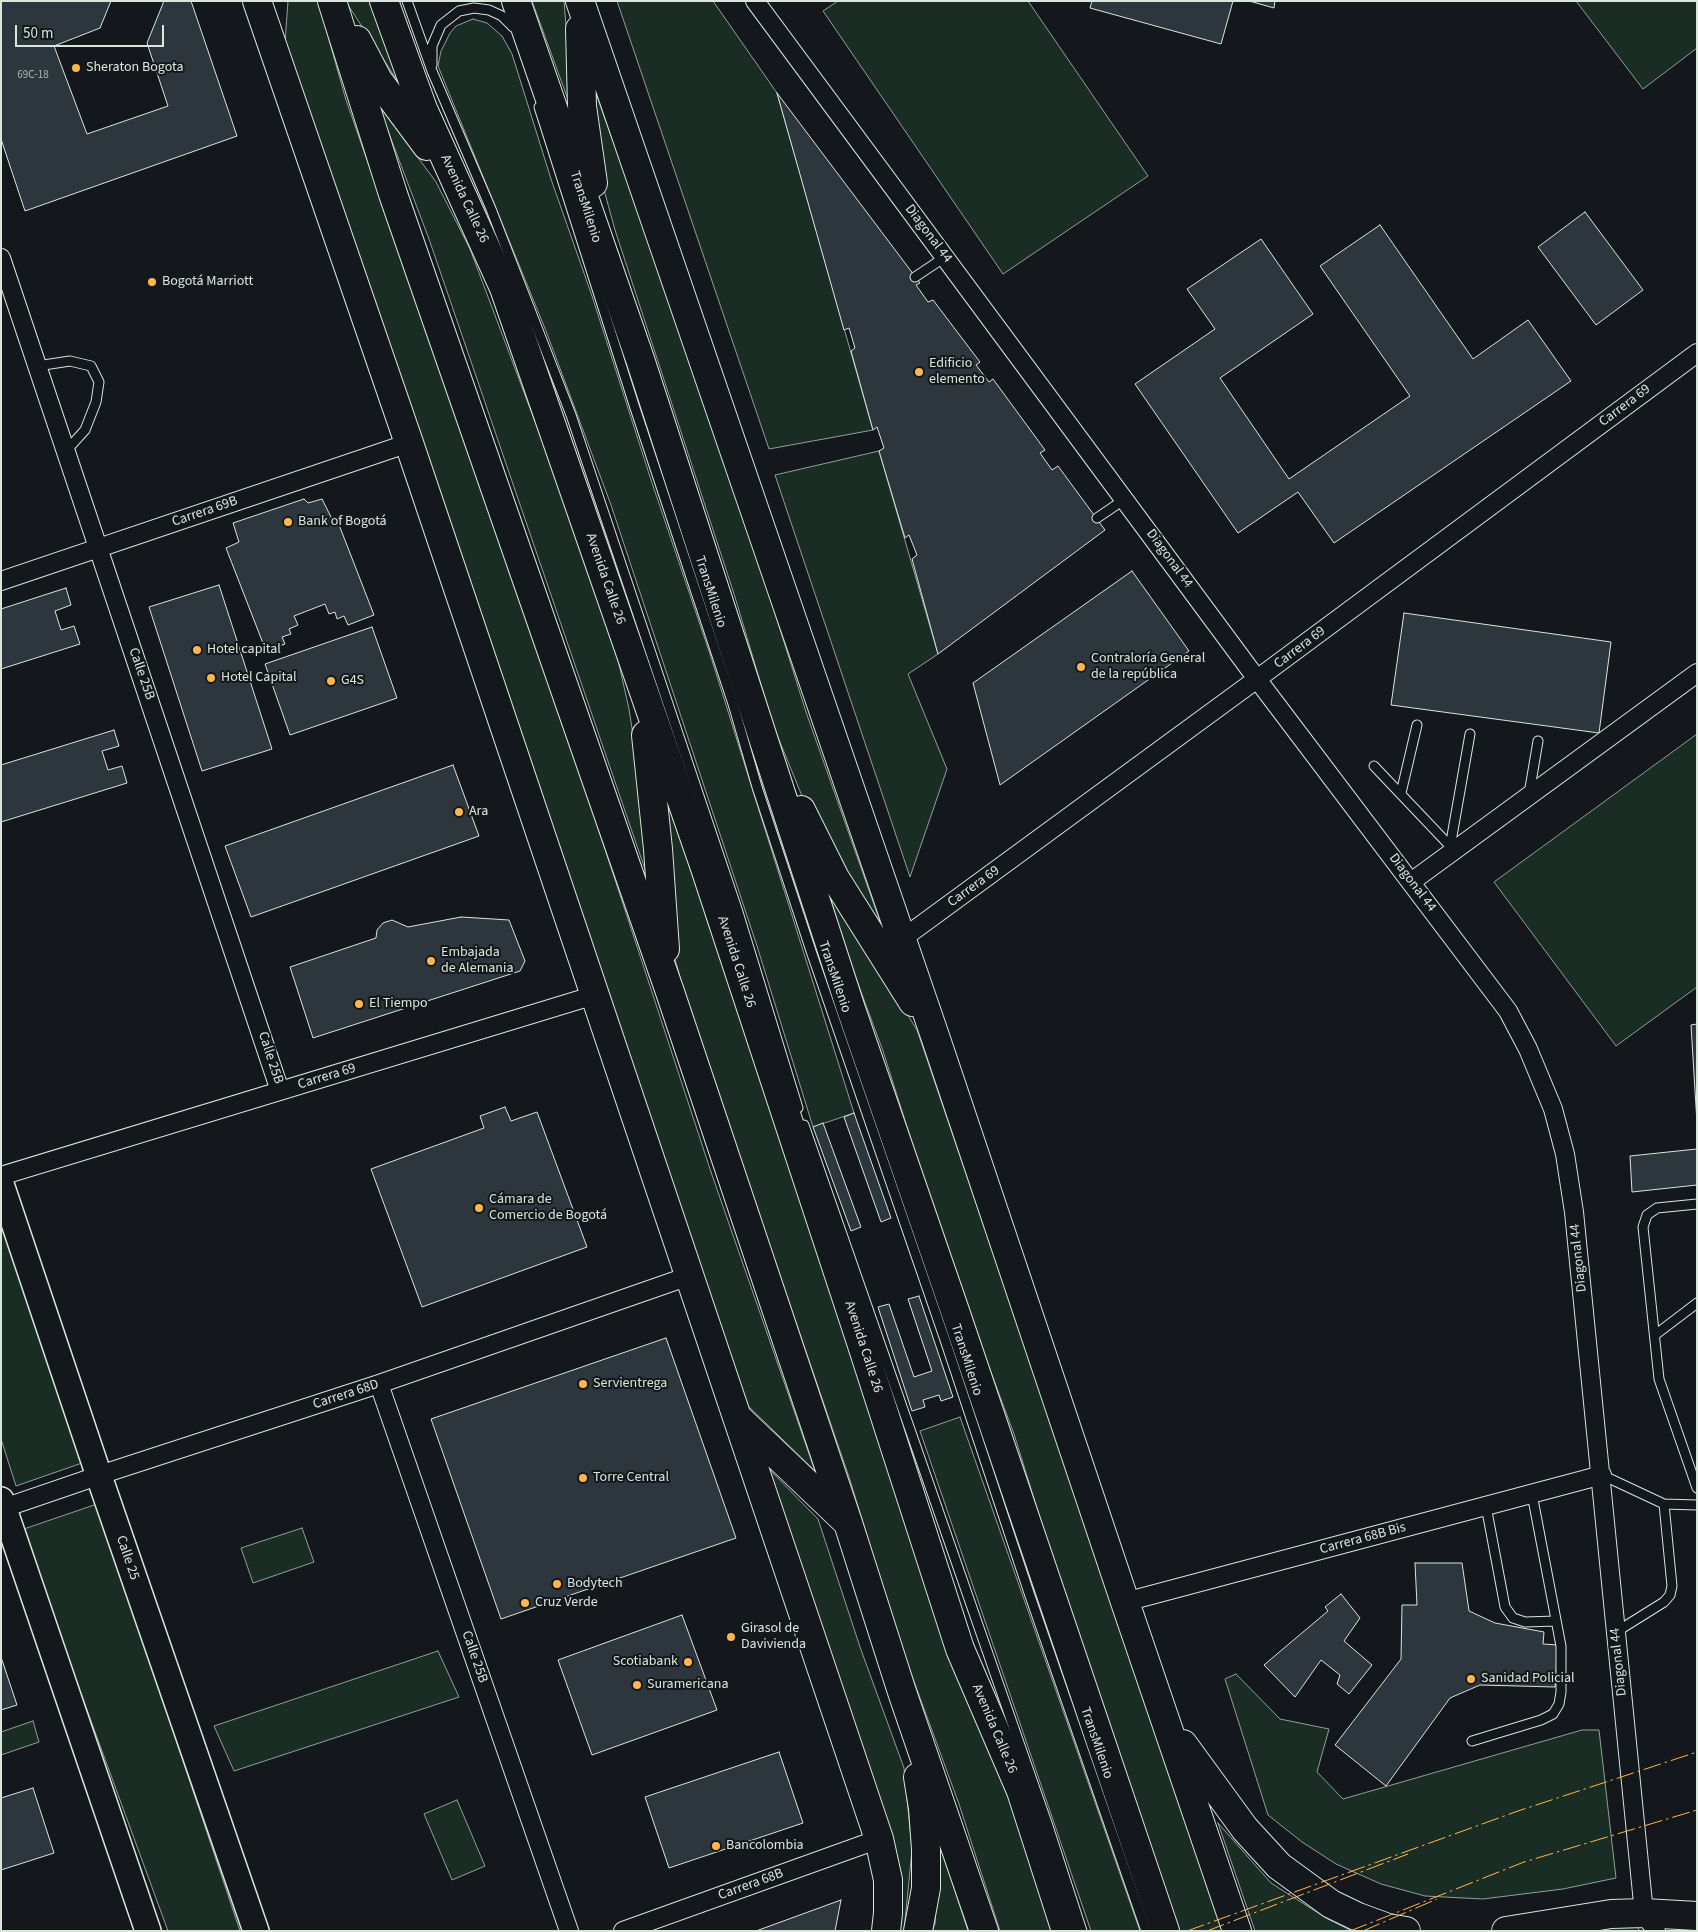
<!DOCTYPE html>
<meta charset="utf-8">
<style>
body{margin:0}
#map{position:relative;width:1698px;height:1932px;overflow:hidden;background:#14181c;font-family:"Source Sans 3",sans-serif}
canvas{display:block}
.frame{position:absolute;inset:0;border:2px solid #d8e6dc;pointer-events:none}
.scale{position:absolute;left:15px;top:25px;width:149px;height:22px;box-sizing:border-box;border:2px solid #d8e6dc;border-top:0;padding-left:6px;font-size:15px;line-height:18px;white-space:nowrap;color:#d8e6dc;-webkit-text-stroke:4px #14181c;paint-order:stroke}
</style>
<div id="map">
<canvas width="1698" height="1932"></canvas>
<div class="frame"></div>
<div class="scale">50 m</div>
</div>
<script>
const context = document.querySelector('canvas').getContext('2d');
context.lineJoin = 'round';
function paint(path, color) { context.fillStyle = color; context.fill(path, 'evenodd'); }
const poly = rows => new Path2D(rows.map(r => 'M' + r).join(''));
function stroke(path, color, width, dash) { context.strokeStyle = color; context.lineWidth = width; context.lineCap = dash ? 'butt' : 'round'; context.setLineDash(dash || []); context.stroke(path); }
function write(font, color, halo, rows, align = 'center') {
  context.font = font + ' "Source Sans 3",sans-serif'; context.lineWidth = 4; context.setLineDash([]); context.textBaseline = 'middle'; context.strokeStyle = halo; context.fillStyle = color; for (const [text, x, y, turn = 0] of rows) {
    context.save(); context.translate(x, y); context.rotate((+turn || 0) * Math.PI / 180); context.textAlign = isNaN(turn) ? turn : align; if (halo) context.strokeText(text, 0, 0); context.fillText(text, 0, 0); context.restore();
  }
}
const green = poly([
 [288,1,318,1,346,100,559,709,711,1172,815,1471,743,1401,285,43,288,1],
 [346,1,374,1,402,88,346,2,346,1],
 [532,1,564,1,573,113,532,1],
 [617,1,713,1,777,93,873,430,769,449,617,1],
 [838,1,1028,1,1148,176,1003,274,823,11,838,1],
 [1576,1,1697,1,1697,48,1643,89,1576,1],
 [473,19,487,23,502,36,512,54,551,179,592,296,651,480,710,654,854,1113,813,1127,757,946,611,505,546,331,438,66,441,51,450,33,456,26,473,19],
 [590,77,725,454,806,712,883,930,811,818,773,725,735,597,615,230,598,168,590,77],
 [377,102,436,182,470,249,554,472,616,651,629,709,646,817,649,881,429,239,377,102],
 [879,451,938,654,908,674,947,769,910,877,775,475,879,451],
 [1697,734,1697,987,1616,1046,1494,882,1697,734],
 [661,783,1016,1810,1055,1931,1000,1931,959,1804,901,1646,849,1477,769,1244,698,1044,674,955,661,783],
 [836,898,917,1030,1224,1931,1177,1931,1067,1605,1014,1434,949,1260,883,1051,828,903,836,898],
 [1,1217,82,1463,16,1486,1,1439,1,1217],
 [960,1417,1053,1682,1140,1931,1091,1931,920,1431,960,1417],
 [757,1457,818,1519,860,1647,904,1768,912,1850,904,1931,893,1931,757,1457],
 [97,1504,240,1931,168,1931,21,1530,97,1504],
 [302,1528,314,1562,253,1583,241,1548,302,1528],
 [438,1651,459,1697,234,1771,214,1726,438,1651],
 [1236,1674,1280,1719,1329,1729,1317,1772,1343,1799,1582,1730,1599,1730,1616,1878,1563,1889,1483,1899,1425,1896,1381,1884,1336,1864,1302,1842,1268,1815,1225,1679,1236,1674],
 [33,1721,39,1742,1,1755,1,1732,33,1721],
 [457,1800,485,1866,452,1880,424,1814,457,1800],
 [1218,1823,1271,1883,1326,1918,1352,1931,1255,1931,1218,1823],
 [940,1845,968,1931,932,1931,935,1924,940,1845],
 [1634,1923,1640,1931,1582,1931,1634,1923]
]);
paint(green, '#1a2d24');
stroke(green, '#939e99', 1);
const building = poly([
 [1,1,111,1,100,28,54,46,87,134,168,106,147,43,164,1,191,1,237,136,25,211,1,139,1,1],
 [1092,1,1233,1,1221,44,1090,8,1092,1],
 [1249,1,1275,1,1274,8,1249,1],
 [777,93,920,283,916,285,928,302,933,300,980,362,976,365,989,382,993,379,1045,450,1040,453,1052,470,1058,466,1105,530,938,654,912,559,917,555,909,535,905,538,879,451,884,448,877,427,873,430,851,351,855,348,849,328,844,330,777,93],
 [1585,212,1643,290,1596,325,1538,247,1585,212],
 [1380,225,1473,359,1528,320,1571,381,1334,543,1298,492,1238,533,1135,384,1215,329,1187,289,1261,239,1313,314,1220,378,1289,479,1410,396,1320,266,1380,225],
 [304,499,308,503,322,499,332,519,336,517,374,615,348,625,344,616,337,619,335,612,329,614,325,604,294,616,298,625,289,629,291,634,282,637,285,644,266,651,226,548,239,542,233,523,304,499],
 [1132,571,1189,651,1000,785,973,683,1132,571],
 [219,585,272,749,202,771,149,607,219,585],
 [66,588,71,605,55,611,61,630,74,626,80,644,1,669,1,609,66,588],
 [1404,613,1611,642,1599,733,1391,705,1404,613],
 [372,627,397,698,290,735,265,664,372,627],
 [114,730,119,746,102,751,108,770,122,766,127,783,1,822,1,765,114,730],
 [453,765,479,836,251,917,225,846,453,765],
 [461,917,509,920,525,961,520,971,313,1038,290,967,376,938,377,930,383,923,392,920,408,927,461,917],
 [1697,1024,1697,1123,1691,1025,1697,1024],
 [505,1107,511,1121,537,1112,587,1247,422,1307,371,1169,484,1128,480,1116,505,1107],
 [854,1113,891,1218,881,1222,844,1117,854,1113],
 [823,1123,861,1227,851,1231,813,1127,823,1123],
 [1697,1149,1697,1185,1632,1192,1630,1156,1697,1149],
 [919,1296,953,1397,941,1401,939,1395,923,1400,925,1407,912,1411,878,1307,889,1304,914,1377,932,1371,908,1299,919,1296],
 [666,1338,736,1538,501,1619,431,1419,666,1338],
 [1415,1563,1462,1563,1469,1611,1495,1623,1544,1632,1543,1644,1558,1645,1555,1687,1480,1685,1450,1698,1386,1786,1335,1745,1401,1659,1402,1605,1417,1605,1415,1563],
 [1341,1594,1360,1618,1344,1641,1372,1665,1349,1694,1337,1684,1340,1675,1321,1660,1295,1697,1264,1665,1328,1611,1325,1607,1341,1594],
 [682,1615,717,1710,592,1755,558,1660,682,1615],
 [1,1657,17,1705,1,1710,1,1657],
 [779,1752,803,1823,669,1868,645,1797,779,1752],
 [33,1788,54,1853,1,1870,1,1798,33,1788],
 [841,1900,835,1931,756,1931,841,1900]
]);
paint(building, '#2c363c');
stroke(building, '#d8e6dc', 1);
const lane = poly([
 [407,1,432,71,491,209,571,415,738,912,798,1108],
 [432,65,432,46,441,25,459,11,474,8,489,10,502,16,513,27],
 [539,107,634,405,733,704,757,787,812,954,945,1340,1029,1593,1146,1931],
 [915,277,945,257],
 [37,366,70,361,91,366,99,382,96,402,85,430,66,451],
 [1097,518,1125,499],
 [1374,766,1450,846],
 [1401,793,1417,725],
 [1529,794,1538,741],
 [1449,853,1470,734],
 [804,1125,1047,1823,1082,1931],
 [1697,1204,1657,1208,1647,1215,1643,1227,1659,1379,1697,1488],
 [1655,1335,1697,1303],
 [1602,1475,1664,1504,1697,1505],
 [1486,1506,1505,1607,1513,1618,1525,1622,1556,1621],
 [1616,1632,1664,1602,1670,1595,1672,1586,1664,1504],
 [1472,1741,1541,1720,1553,1714,1559,1704,1561,1692,1561,1646,1532,1494]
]);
const street = poly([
 [755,1,1257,679,1508,1011,1528,1049,1553,1109,1565,1154,1574,1212,1644,1913,1656,1931],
 [1,258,280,1091],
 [1,581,409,443],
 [1411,882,1697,673],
 [902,939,1257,679,1697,353],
 [1,1176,595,995],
 [379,1384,569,1931],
 [1,1509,112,1471,379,1384,689,1276],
 [1125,1602,1602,1475],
 [623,1931,879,1839]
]);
const secondary = poly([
 [1,1184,99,1476,256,1931],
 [1,1500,148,1931]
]);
const primary = poly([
 [257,1,409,443,879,1839,888,1880,888,1913,886,1931],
 [332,1,393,194,670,992,848,1523,902,1692,984,1931],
 [384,1,423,109,504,288,705,868,861,1342,960,1649,1021,1791,1066,1931],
 [516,1,640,359,851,1009,955,1311,1165,1931],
 [580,1,935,1036,1125,1602,1237,1931],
 [580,29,582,106,593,183],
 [357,40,378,80,427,146],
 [646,735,658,849,665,949],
 [801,810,835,878,913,1002],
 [739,1419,846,1521],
 [1183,1744,1245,1829,1279,1866,1331,1904,1358,1917,1388,1928,1406,1931],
 [918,1931,926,1888,926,1849,923,1808,918,1777],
 [1506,1931,1611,1914,1644,1913,1697,1916]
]);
stroke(lane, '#d8e6dc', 11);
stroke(street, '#d8e6dc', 20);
stroke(secondary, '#d8e6dc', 28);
stroke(primary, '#d8e6dc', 30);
stroke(lane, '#14181c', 9);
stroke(street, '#14181c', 18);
stroke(secondary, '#14181c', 25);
stroke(primary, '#14181c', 28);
stroke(poly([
 [1187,1931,1518,1811,1697,1752],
 [1207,1931,1408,1854],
 [1350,1931,1524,1862,1697,1810],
 [1363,1931,1437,1899]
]), '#ffb74d', 1, [18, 4, 2.5, 4]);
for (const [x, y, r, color] of [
 [76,68,5,"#ffb74d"],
 [152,282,5,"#ffb74d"],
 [919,372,5,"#ffb74d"],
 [288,522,5,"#ffb74d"],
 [197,650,5,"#ffb74d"],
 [1081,667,5,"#ffb74d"],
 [211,678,5,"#ffb74d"],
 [331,681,5,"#ffb74d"],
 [459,812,5,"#ffb74d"],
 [431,961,5,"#ffb74d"],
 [359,1004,5,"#ffb74d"],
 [479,1208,5,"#ffb74d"],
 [583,1384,5,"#ffb74d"],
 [583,1478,5,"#ffb74d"],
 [557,1584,5,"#ffb74d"],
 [525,1603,5,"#ffb74d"],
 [731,1637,5,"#ffb74d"],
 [688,1662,5,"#ffb74d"],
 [1471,1679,5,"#ffb74d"],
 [637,1685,5,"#ffb74d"],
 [716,1846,5,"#ffb74d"]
]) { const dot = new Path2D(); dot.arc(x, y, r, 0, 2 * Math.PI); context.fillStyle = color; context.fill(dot); stroke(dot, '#14181c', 2); }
write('11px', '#adbab4', null, [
 ["69C-18",33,76]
]);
write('14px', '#d8e6dc', '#14181c', [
 ["Sheraton Bogota",86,68],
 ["Bogotá Marriott",162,282],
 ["Edificio",929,364],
 ["elemento",929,380],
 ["Bank of Bogotá",298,522],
 ["Hotel capital",207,650],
 ["Contraloría General",1091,659],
 ["de la república",1091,675],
 ["Hotel Capital",221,678],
 ["G4S",341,681],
 ["Ara",469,812],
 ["Embajada",441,953],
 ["de Alemania",441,969],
 ["El Tiempo",369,1004],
 ["Cámara de",489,1200],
 ["Comercio de Bogotá",489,1216],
 ["Servientrega",593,1384],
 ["Torre Central",593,1478],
 ["Bodytech",567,1584],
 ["Cruz Verde",535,1603],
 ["Girasol de",741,1629],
 ["Davivienda",741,1645],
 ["Scotiabank",678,1662,"right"],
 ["Sanidad Policial",1481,1679],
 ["Suramericana",647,1685],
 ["Bancolombia",726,1846]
], 'left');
write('14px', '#d8e6dc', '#14181c', [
 ["Avenida Calle 26",464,199,65],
 ["TransMilenio",585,207,72],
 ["Diagonal 44",928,234,53],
 ["Carrera 69",1625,406,-37],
 ["Carrera 69B",205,512,-19],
 ["Diagonal 44",1169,559,54],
 ["Avenida Calle 26",605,579,71],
 ["TransMilenio",710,592,72],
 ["Carrera 69",1300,648,-37],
 ["Calle 25B",141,674,71],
 ["Diagonal 44",1412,883,53],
 ["Carrera 69",974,887,-36],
 ["Avenida Calle 26",736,962,72],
 ["TransMilenio",834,977,71],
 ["Calle 25B",270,1058,72],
 ["Carrera 69",327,1077,-17],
 ["Diagonal 44",1579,1258,-96],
 ["Avenida Calle 26",863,1347,72],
 ["TransMilenio",966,1360,72],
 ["Carrera 68D",346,1395,-18],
 ["Carrera 68B Bis",1363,1539,-15],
 ["Calle 25",127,1558,71],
 ["Calle 25B",474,1657,71],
 ["Diagonal 44",1619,1662,-96],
 ["Avenida Calle 26",994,1729,67],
 ["TransMilenio",1096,1743,71],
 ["Carrera 68B",751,1885,-20]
]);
</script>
